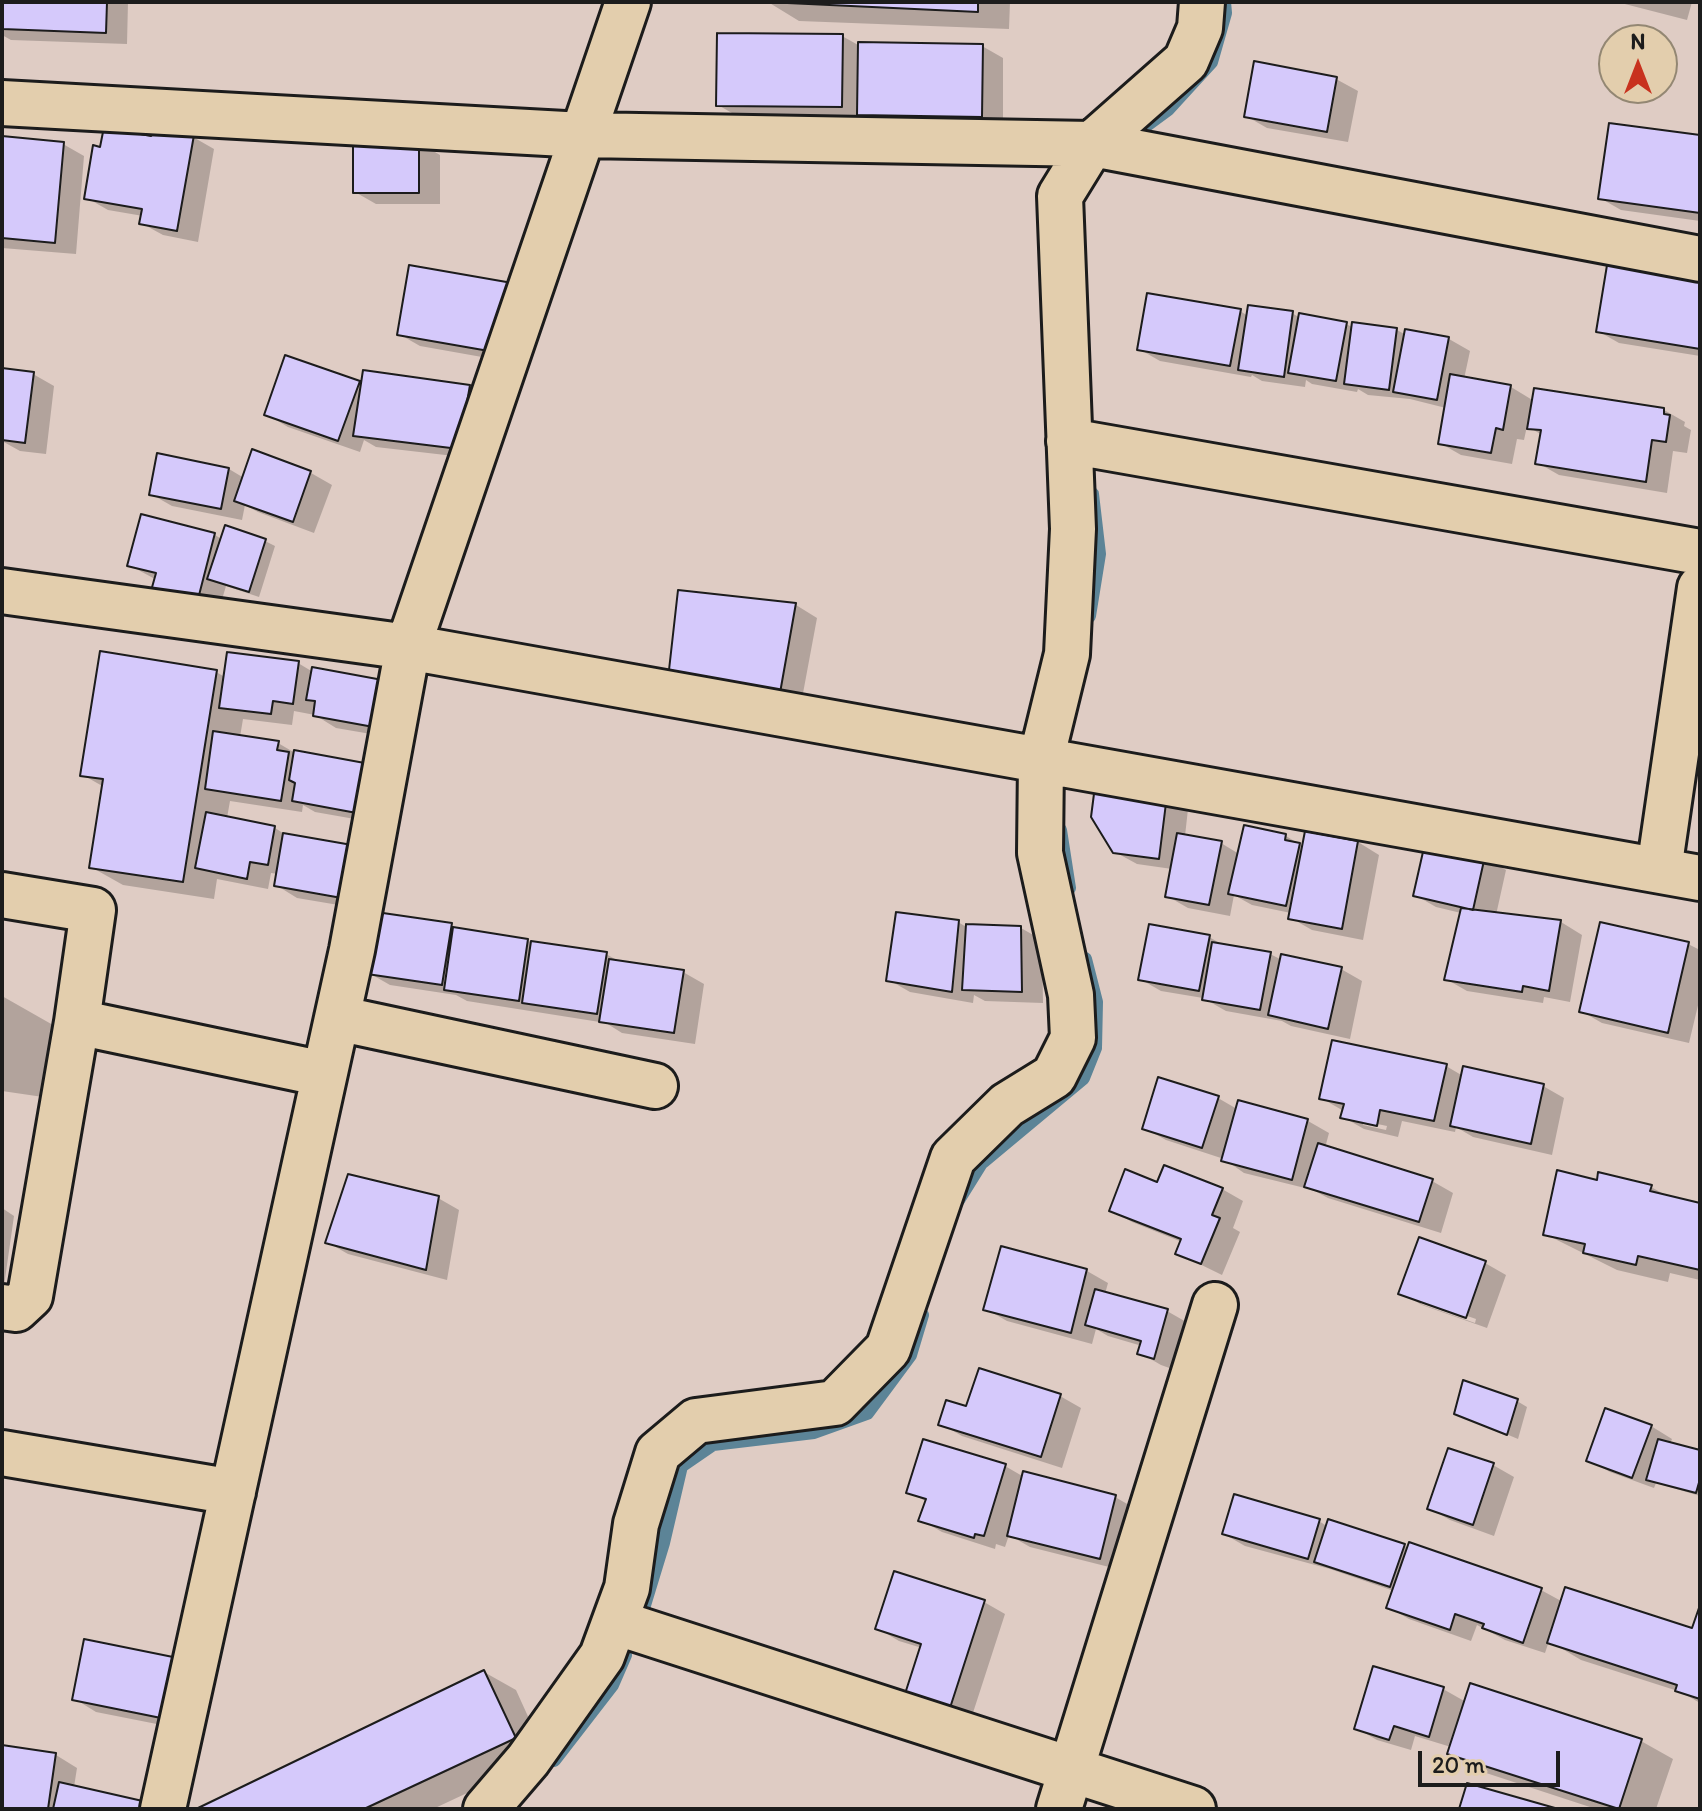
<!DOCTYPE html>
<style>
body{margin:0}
#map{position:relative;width:1702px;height:1811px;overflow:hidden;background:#dfccc4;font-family:Itim,sans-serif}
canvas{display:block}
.frame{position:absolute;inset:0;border:4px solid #1c1c1c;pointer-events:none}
.north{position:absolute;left:1598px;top:24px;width:80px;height:80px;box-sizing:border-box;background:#e3cead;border:2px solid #938773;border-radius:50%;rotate:0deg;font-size:22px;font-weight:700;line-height:32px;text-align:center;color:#1c1c1c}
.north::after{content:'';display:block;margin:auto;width:28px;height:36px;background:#c8321e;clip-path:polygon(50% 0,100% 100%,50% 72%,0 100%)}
.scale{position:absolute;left:1418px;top:1751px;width:142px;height:36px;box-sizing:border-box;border:4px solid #1c1c1c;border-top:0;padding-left:10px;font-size:24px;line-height:28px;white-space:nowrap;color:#1c1c1c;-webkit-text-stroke:6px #e3cead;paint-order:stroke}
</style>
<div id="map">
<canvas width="1702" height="1811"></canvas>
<div class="frame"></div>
<div class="north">N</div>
<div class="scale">20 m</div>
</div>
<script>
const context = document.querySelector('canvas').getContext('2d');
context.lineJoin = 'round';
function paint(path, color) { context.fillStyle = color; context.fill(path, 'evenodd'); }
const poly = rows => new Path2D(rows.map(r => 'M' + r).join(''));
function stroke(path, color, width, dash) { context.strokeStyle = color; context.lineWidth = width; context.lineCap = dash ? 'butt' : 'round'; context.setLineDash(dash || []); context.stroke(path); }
paint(poly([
 [2,2,128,2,127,44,11,40,2,35],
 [768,2,1010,2,1009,29,799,21],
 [1617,2,1692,2,1687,20],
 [842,36,860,46,982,46,1003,58,1003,128,880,126,863,116,863,118,739,117,718,105],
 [1336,79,1358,91,1348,142,1267,128,1246,116],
 [193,137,214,149,198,242,163,235,141,223,143,216,108,210,87,198,102,149,152,138],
 [1700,137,1700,221,1621,210,1600,198],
 [2,138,63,144,84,156,76,254,2,248],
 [418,142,440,155,440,204,376,204,355,192],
 [411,268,527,365,420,346,399,334],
 [1700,269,1700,356,1619,343,1598,331],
 [1240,311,1248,316,1292,313,1300,318,1346,324,1354,328,1397,330,1406,335,1449,339,1470,351,1464,379,1511,387,1534,401,1664,410,1685,422,1684,426,1691,430,1687,453,1673,451,1667,493,1559,475,1538,463,1542,435,1527,426,1524,440,1517,439,1512,464,1461,455,1440,443,1446,408,1410,399,1368,395,1358,389,1357,392,1312,384,1306,380,1305,387,1262,381,1252,375,1251,377,1160,361,1139,349],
 [2,370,33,374,54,386,46,454,20,451,2,441],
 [359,382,363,385,469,386,490,399,480,459,376,447,364,440,360,452,288,427,266,414],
 [253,452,311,473,332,485,314,533,258,512,245,505,242,520,172,506,151,494,229,469,244,478],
 [142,517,215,535,223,540,265,541,275,546,259,597,226,586,218,613,129,565],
 [680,592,796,605,817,618,801,704,693,681,671,669],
 [298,663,313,672,400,739,336,728,315,715,294,711,292,725,243,719,240,737,278,743,295,753,383,824,315,812,303,805,302,812,230,801,227,818,275,828,289,837,374,911,297,898,276,885,278,874,271,873,268,889,217,879,214,899,123,885,91,867,104,787,83,775,216,672,225,677],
 [1167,797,1188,809,1185,836,1221,843,1239,854,1286,836,1304,847,1307,833,1358,842,1379,855,1363,940,1312,930,1291,918,1291,913,1252,905,1234,895,1230,916,1188,908,1167,896,1172,869,1137,864,1115,852],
 [1485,858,1506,870,1496,915,1561,922,1582,935,1570,1002,1544,997,1543,1003,1467,991,1446,979,1461,913,1436,907,1415,895],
 [958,922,968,928,1021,928,1042,940,1043,1003,985,1001,974,995,973,1003,910,992,889,980],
 [451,925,460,930,606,954,622,963,683,972,704,984,695,1044,622,1033,606,1023,467,1001,456,995,390,985,369,973],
 [1209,937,1225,946,1270,954,1282,960,1341,969,1362,981,1350,1039,1291,1026,1282,1021,1226,1011,1203,998,1161,991,1140,979],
 [1688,944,1700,950,1700,997,1689,1043,1602,1023,1581,1011],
 [2,996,53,1025,43,1097,2,1091],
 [1446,1066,1463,1076,1543,1086,1564,1098,1552,1155,1473,1137,1456,1127,1455,1132,1402,1121,1398,1137,1364,1129,1343,1117,1342,1110,1321,1098],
 [1363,1121,1387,1126,1386,1130,1363,1125],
 [1218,1098,1237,1109,1308,1121,1329,1133,1325,1148,1432,1181,1453,1193,1441,1233,1328,1198,1313,1190,1244,1173,1224,1159,1166,1140,1144,1128],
 [1598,1182,1651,1187,1671,1198,1700,1205,1700,1280,1670,1273,1668,1282,1617,1270,1545,1234],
 [1159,1185,1222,1189,1243,1201,1233,1228,1240,1232,1222,1275,1177,1253,1182,1242,1132,1222,1111,1210],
 [438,1198,459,1210,447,1280,348,1254,327,1242],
 [2,1208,14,1216,4,1286,2,1285],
 [1002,1248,1087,1271,1108,1283,1105,1294,1167,1311,1188,1323,1175,1370,1161,1365,1140,1353,1142,1346,1108,1336,1096,1329,1092,1344,1007,1321,986,1309],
 [1485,1263,1506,1275,1487,1328,1422,1305,1401,1293],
 [1421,1300,1476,1319,1475,1323,1421,1304],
 [1060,1396,1081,1408,1062,1468,962,1436,941,1424,967,1409],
 [1517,1401,1527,1407,1518,1439,1456,1413],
 [1651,1426,1672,1439,1670,1444,1700,1452,1700,1496,1656,1483,1654,1488,1610,1472,1589,1460],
 [1493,1465,1514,1477,1494,1536,1450,1520,1429,1508],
 [1005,1466,1024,1477,1115,1497,1136,1509,1121,1570,1030,1547,1009,1535,1005,1547,996,1544,995,1549,942,1532,921,1520,927,1502,909,1492],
 [1319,1521,1328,1527,1404,1546,1541,1590,1563,1602,1694,1631,1700,1612,1700,1703,1681,1692,1581,1660,1549,1641,1545,1653,1505,1640,1477,1625,1471,1641,1409,1619,1388,1607,1394,1591,1330,1569,1245,1546,1224,1534],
 [984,1602,1005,1614,970,1722,928,1708,922,1648,899,1641,877,1628],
 [173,1659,194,1671,182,1729,96,1712,75,1699],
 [484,1672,516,1690,546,1756,433,1809,201,1809],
 [1471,1686,1641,1741,1673,1759,1656,1809,1596,1809,1480,1771,1449,1753,1451,1747,1415,1736,1411,1750,1377,1740,1356,1728,1443,1689,1466,1702],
 [2,1747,56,1755,77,1768,74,1787,155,1809,2,1809],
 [1468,1786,1551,1809,1461,1809]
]), '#0003');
stroke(poly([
 [1134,134,1168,109,1211,62,1225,13,1224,2],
 [1089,616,1099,554,1092,494],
 [1060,830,1069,888],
 [958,1200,981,1163,1083,1078,1095,1048,1096,1002,1085,959],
 [638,1625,663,1543,681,1466,713,1444,814,1432,867,1413,910,1355,922,1315],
 [554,1760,612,1685,625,1655]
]), '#5c8497', 14);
const building = poly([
 [2,2,107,2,106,33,2,29,2,2],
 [766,2,978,2,978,12,766,2],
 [717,33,843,34,842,107,716,106,717,33],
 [858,42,983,44,982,117,857,115,858,42],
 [1254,61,1337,77,1327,132,1244,117,1254,61],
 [1609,123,1700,135,1700,213,1598,199,1609,123],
 [104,127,151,136,159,129,194,135,177,231,139,224,142,209,84,199,93,145,100,147,104,127],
 [2,136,64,142,55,243,2,238,2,136],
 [353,140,419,140,419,193,353,193,353,140],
 [1609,253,1700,267,1700,349,1596,332,1609,253],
 [409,265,518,284,506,354,397,335,409,265],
 [1147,293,1241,309,1230,366,1137,350,1147,293],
 [1248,305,1293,311,1284,377,1238,370,1248,305],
 [1299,313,1347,322,1336,381,1288,373,1299,313],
 [1352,322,1397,328,1389,390,1344,384,1352,322],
 [1405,329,1449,337,1437,400,1393,392,1405,329],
 [285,355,360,381,338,441,264,415,285,355],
 [2,368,34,372,25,443,2,440,2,368],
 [363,370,470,385,459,449,353,436,363,370],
 [1450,374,1511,385,1503,430,1496,428,1491,453,1438,444,1450,374],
 [1534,388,1664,408,1664,414,1670,415,1666,442,1652,440,1646,482,1535,464,1541,430,1527,429,1534,388],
 [252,449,311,471,293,522,234,501,252,449],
 [157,453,229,468,221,509,149,495,157,453],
 [141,514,215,533,197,603,151,591,156,573,127,566,141,514],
 [225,525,266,539,249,592,207,579,225,525],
 [678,590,796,603,780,693,669,670,678,590],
 [100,651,217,670,183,882,89,868,103,779,80,776,100,651],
 [227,652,299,661,293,704,273,701,271,714,219,708,227,652],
 [312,667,388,681,379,728,313,716,315,701,306,700,312,667],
 [213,731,279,741,277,750,289,752,281,801,205,789,213,731],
 [294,750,370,764,362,814,292,801,295,783,289,780,294,750],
 [1095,786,1167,795,1159,859,1113,853,1091,817,1095,786],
 [206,812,275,826,268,865,250,862,247,879,195,868,206,812],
 [1244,825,1286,834,1285,840,1300,843,1286,906,1228,894,1244,825],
 [1305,831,1358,841,1342,929,1288,919,1305,831],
 [283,833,352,845,353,900,274,886,283,833],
 [1177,833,1222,841,1209,905,1165,897,1177,833],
 [1425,843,1485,856,1473,910,1413,896,1425,843],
 [1461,908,1561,920,1549,991,1523,986,1522,992,1444,980,1461,908],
 [376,912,452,923,442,985,367,974,376,912],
 [896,912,959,920,952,992,886,981,896,912],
 [1600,922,1689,942,1668,1033,1579,1012,1600,922],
 [966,924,1021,926,1022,992,962,990,966,924],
 [1149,924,1210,935,1199,991,1138,980,1149,924],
 [453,927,528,939,519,1001,444,990,453,927],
 [531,941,607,952,597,1014,522,1003,531,941],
 [1212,942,1271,952,1260,1010,1202,1000,1212,942],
 [1281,954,1342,967,1328,1029,1268,1015,1281,954],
 [609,959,684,970,674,1033,599,1022,609,959],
 [1332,1040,1447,1064,1434,1121,1380,1110,1377,1126,1340,1118,1344,1104,1319,1099,1332,1040],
 [1463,1066,1544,1084,1531,1144,1450,1126,1463,1066],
 [1158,1077,1219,1096,1202,1148,1142,1129,1158,1077],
 [1238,1100,1308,1119,1292,1180,1221,1161,1238,1100],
 [1318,1143,1433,1179,1419,1222,1304,1187,1318,1143],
 [1164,1165,1223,1188,1212,1215,1220,1218,1201,1264,1175,1254,1181,1239,1109,1211,1125,1169,1157,1182,1164,1165],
 [1557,1170,1597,1180,1598,1172,1652,1185,1650,1191,1700,1203,1700,1270,1638,1256,1636,1265,1583,1253,1585,1244,1543,1235,1557,1170],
 [348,1174,439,1196,426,1270,325,1243,348,1174],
 [1419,1237,1486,1261,1466,1318,1398,1294,1419,1237],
 [1001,1246,1087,1269,1071,1333,983,1310,1001,1246],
 [1095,1289,1168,1309,1154,1359,1137,1354,1141,1341,1085,1325,1095,1289],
 [979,1368,1061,1394,1041,1457,938,1425,946,1400,966,1406,979,1368],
 [1463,1380,1518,1399,1507,1435,1454,1414,1463,1380],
 [1605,1408,1652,1425,1632,1478,1586,1461,1605,1408],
 [923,1439,1006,1464,984,1536,975,1534,974,1538,918,1521,926,1499,906,1493,923,1439],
 [1658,1439,1700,1450,1700,1479,1696,1493,1646,1480,1658,1439],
 [1448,1448,1494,1463,1473,1525,1427,1509,1448,1448],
 [1023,1471,1116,1495,1100,1559,1007,1536,1023,1471],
 [1234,1494,1320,1519,1308,1559,1222,1534,1234,1494],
 [1328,1519,1405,1544,1390,1587,1314,1562,1328,1519],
 [1409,1542,1542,1588,1523,1643,1482,1628,1484,1624,1455,1614,1450,1630,1386,1608,1409,1542],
 [894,1571,985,1600,949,1711,904,1697,921,1644,875,1629,894,1571],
 [1565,1587,1692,1628,1700,1605,1700,1699,1675,1691,1677,1685,1547,1643,1565,1587],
 [84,1639,173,1657,161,1718,72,1700,84,1639],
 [1373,1666,1444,1687,1429,1737,1394,1726,1389,1740,1354,1729,1373,1666],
 [484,1670,516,1738,364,1809,196,1809,484,1670],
 [1470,1683,1642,1739,1619,1809,1447,1754,1470,1683],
 [2,1745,56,1753,48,1809,2,1809,2,1745],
 [59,1782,147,1802,145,1809,53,1809,59,1782],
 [1467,1783,1555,1808,1459,1809,1467,1783]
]);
paint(building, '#d5c9fb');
stroke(building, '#1c1c1c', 2);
const minor = poly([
 [2,103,583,135,1092,144,1700,259],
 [1069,441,1700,552],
 [2,591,408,647,1700,878],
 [1659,870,1700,588],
 [2,895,93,910,77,1022],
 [337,1018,655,1086],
 [2,1307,16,1309,30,1296,77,1022,324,1074],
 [2,1453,233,1492],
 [615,1622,1193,1809],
 [163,1809,352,950,408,647,628,2],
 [486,1809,528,1760,602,1656,627,1588,636,1524,658,1453,696,1421,835,1403,888,1349,953,1158,1007,1105,1054,1076,1073,1038,1071,995,1040,853,1041,760,1067,654,1073,529,1060,196,1092,144,1186,61,1200,28,1202,2],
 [1059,1809,1215,1305]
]);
stroke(minor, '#1c1c1c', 50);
stroke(minor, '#e3cead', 44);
</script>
